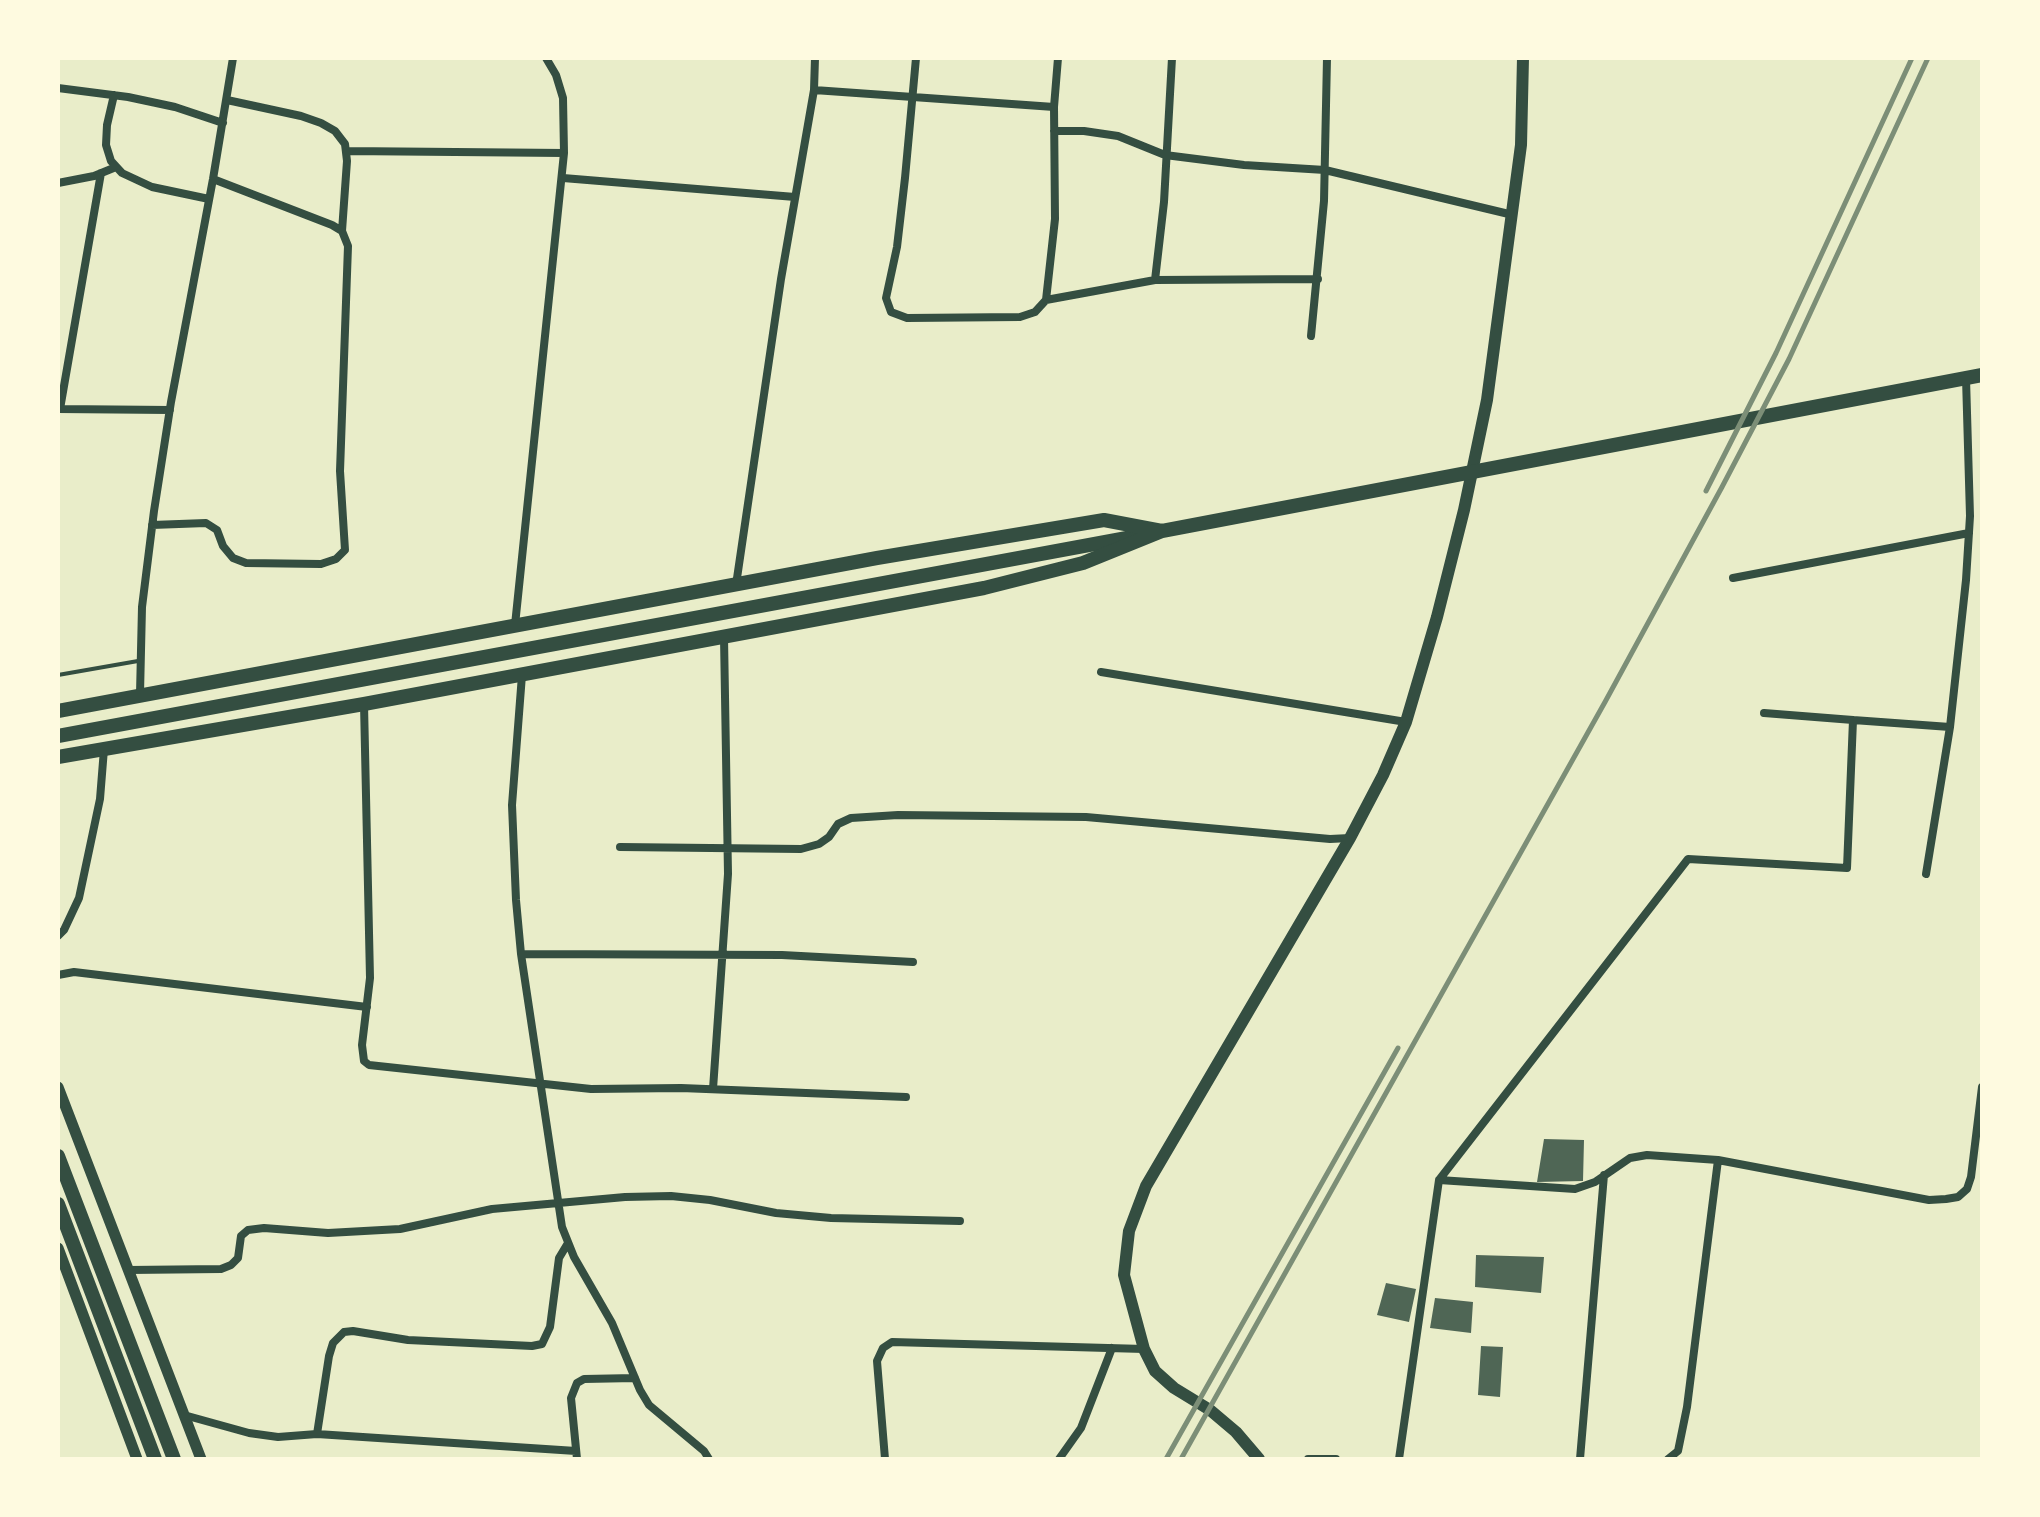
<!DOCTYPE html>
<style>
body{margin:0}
#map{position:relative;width:2040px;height:1517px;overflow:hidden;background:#e9edc9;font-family:Manrope,sans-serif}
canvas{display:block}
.frame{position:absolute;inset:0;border:60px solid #fefae0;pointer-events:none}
</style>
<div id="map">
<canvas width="2040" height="1517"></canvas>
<div class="frame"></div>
</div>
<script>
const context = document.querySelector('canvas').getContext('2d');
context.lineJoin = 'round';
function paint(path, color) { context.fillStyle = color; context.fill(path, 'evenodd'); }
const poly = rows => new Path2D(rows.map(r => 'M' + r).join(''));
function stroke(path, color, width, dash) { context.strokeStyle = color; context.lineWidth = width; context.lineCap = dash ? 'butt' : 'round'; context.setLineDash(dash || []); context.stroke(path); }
paint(poly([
 [1544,1139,1584,1140,1583,1181,1537,1182],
 [1476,1255,1544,1257,1541,1293,1475,1287],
 [1386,1283,1416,1289,1409,1322,1377,1315],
 [1435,1298,1473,1302,1471,1333,1430,1328],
 [1481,1346,1503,1347,1500,1397,1478,1395]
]), '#4f6655');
stroke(poly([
 [58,675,138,661]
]), '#344e41', 4);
stroke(poly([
 [916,58,905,178,897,247,886,298,891,312,907,318,1020,317,1035,312,1046,300,1055,219,1054,107,1058,58],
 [58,88,128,97,175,107,223,123],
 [814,90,1054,107],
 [114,95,107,125,106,145,111,161,122,173,152,187,209,199],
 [227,100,301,116,321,123,335,131,345,144,347,161,342,231],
 [1054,131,1084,131,1118,136,1165,155,1244,165,1325,170,1513,215],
 [346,151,564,153],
 [563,178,795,197],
 [58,183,94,176,116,167],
 [1155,280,1164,202,1172,58],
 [1046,300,1155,280,1318,279],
 [1311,336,1324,201,1327,58],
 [58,409,170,410],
 [60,409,101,173],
 [152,525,206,523,217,530,223,546,233,558,246,563,321,564,336,559,345,550,340,471,348,246,342,231,332,225,213,179],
 [1733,578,1969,533],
 [736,585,781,279,814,90,815,58],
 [515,625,564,153,563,98,556,75,546,58],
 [1101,672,1406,722],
 [522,675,512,805,516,900,521,954,562,1227,574,1257,612,1323,640,1390,649,1405,704,1451,709,1459],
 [140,694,142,607,154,511,171,402,213,179,233,58],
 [364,704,370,978,362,1045,364,1061,369,1065,591,1089,681,1088,906,1097],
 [1853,720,1950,727],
 [620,847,801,849,819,844,829,837,838,824,851,818,898,815,1086,817,1330,839,1350,838],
 [1926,874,1950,727,1966,580,1970,516,1966,378],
 [58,936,64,930,79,898,100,799,104,749],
 [521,954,782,955,913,962],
 [58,975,74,972,367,1007],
 [713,1089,728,874,724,637],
 [1439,1180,1575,1189,1595,1182,1630,1158,1647,1155,1718,1160,1929,1200,1946,1199,1958,1197,1967,1189,1971,1177,1982,1087],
 [129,1270,221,1269,231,1265,238,1258,241,1236,248,1230,264,1228,328,1233,400,1229,492,1209,625,1197,671,1196,710,1200,776,1213,831,1218,960,1221],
 [184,1415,249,1433,278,1437,317,1434,576,1451],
 [317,1434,329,1356,333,1343,344,1332,353,1331,408,1340,532,1346,542,1344,550,1327,559,1258,568,1243],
 [577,1459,571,1398,577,1383,584,1379,635,1378],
 [885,1459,877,1361,883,1348,892,1342,1144,1349],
 [1059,1459,1081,1428,1112,1348],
 [1308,1459,1336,1459],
 [1399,1459,1439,1180,1688,859,1847,868,1853,720,1764,713],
 [1580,1459,1604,1175],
 [1668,1459,1678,1451,1687,1407,1718,1160]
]), '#344e41', 8);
stroke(poly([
 [58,1087,201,1459],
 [58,1248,137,1459]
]), '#344e41', 11);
stroke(poly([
 [1259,1459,1236,1432,1210,1410,1174,1388,1155,1371,1144,1349,1124,1275,1129,1231,1146,1186,1350,838,1383,775,1406,722,1437,617,1464,510,1487,400,1521,145,1523,58]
]), '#344e41', 12);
stroke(poly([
 [58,736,1143,535]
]), '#344e41', 14);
stroke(poly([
 [58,711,877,558,1104,520,1162,531],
 [58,757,364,704,984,588,1083,563,1162,531,1982,375],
 [58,1156,174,1459],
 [58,1204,155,1459]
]), '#344e41', 14);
stroke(poly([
 [1706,491,1776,353,1912,58],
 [1166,1459,1398,1048],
 [1181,1459,1605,702,1722,487,1789,359,1928,58]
]), '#7c8e77', 5);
</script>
